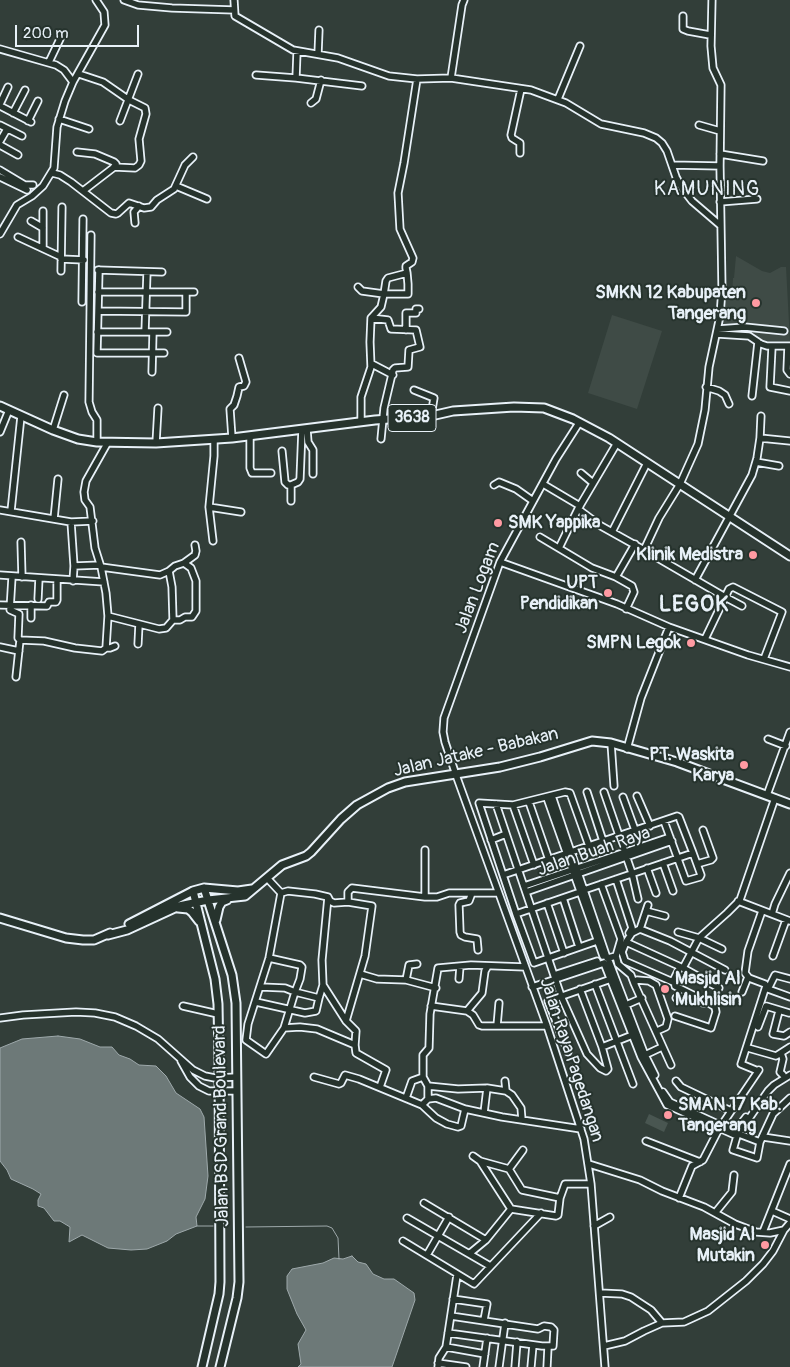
<!DOCTYPE html>
<style>
body{margin:0}
#map{position:relative;width:790px;height:1367px;overflow:hidden;background:#323e39;font-family:Pangolin,sans-serif}
canvas{display:block}
.scale{position:absolute;left:15px;top:25px;width:124px;height:22px;box-sizing:border-box;border:2px solid #e8f1f8;border-top:0;padding-left:6px;font-size:15px;line-height:18px;white-space:nowrap;color:#e8f1f8;-webkit-text-stroke:4px #26332d;paint-order:stroke}
</style>
<div id="map">
<canvas width="790" height="1367"></canvas>
<div class="scale">200 m</div>
</div>
<script>
const context = document.querySelector('canvas').getContext('2d');
context.lineJoin = 'round';
function paint(path, color) { context.fillStyle = color; context.fill(path, 'evenodd'); }
const poly = rows => new Path2D(rows.map(r => 'M' + r).join(''));
function stroke(path, color, width, dash) { context.strokeStyle = color; context.lineWidth = width; context.lineCap = dash ? 'butt' : 'round'; context.setLineDash(dash || []); context.stroke(path); }
function write(font, color, halo, rows, align = 'center') {
  context.font = font + ' Pangolin,sans-serif'; context.lineWidth = 4; context.setLineDash([]); context.textBaseline = 'middle'; context.strokeStyle = halo; context.fillStyle = color; for (const [text, x, y, turn = 0] of rows) {
    context.save(); context.translate(x, y); context.rotate((+turn || 0) * Math.PI / 180); context.textAlign = isNaN(turn) ? turn : align; if (halo) context.strokeText(text, 0, 0); context.fillText(text, 0, 0); context.restore();
  }
}
paint(poly([
 [736,256,762,271,770,273,781,267,786,267,790,342,765,344,749,329,721,330,725,297,732,296,733,278,734,278],
 [612,315,662,331,637,409,588,393]
]), '#3f4b46');
paint(poly([
 [649,1114,668,1123,664,1132,645,1123]
]), '#495651');
const water = poly([
 [58,1036,80,1039,100,1047,112,1047,119,1055,130,1059,139,1065,156,1066,166,1076,176,1093,200,1109,204,1117,208,1176,205,1199,196,1217,197,1226,176,1234,167,1241,147,1249,131,1250,108,1248,82,1235,69,1242,70,1227,60,1221,54,1221,44,1208,38,1206,38,1200,41,1194,33,1189,11,1179,7,1170,0,1161,0,1048,22,1039,58,1036],
 [352,1256,358,1262,366,1264,373,1274,384,1279,394,1279,414,1293,415,1300,392,1367,298,1367,301,1364,298,1344,306,1330,297,1314,287,1289,287,1276,292,1269,323,1263,334,1258,343,1259,352,1256]
]);
paint(water, '#6d7978');
stroke(water, '#9ea9ab', 1);
stroke(poly([
 [197,1226,213,1226],
 [246,1227,327,1226,332,1228,338,1238,339,1259]
]), '#9ea9ab', 1);
const minor = poly([
 [124,0,138,5,172,8,234,10],
 [234,0,235,16,293,50,338,58,389,76,417,79,451,78,531,90,566,103,601,124,644,133,656,138,662,143,667,151,676,177,682,188,692,201,720,225],
 [683,16,683,29,688,31,710,35],
 [0,49,56,65,64,70,73,82],
 [318,54,319,30],
 [49,62,60,39],
 [79,74,103,82,129,100,145,108,146,114,139,139,141,161,139,165,135,168,114,167],
 [256,75,296,78,297,52],
 [296,78,362,86],
 [451,78,462,5,464,0],
 [558,99,580,46],
 [311,103,316,99,321,80],
 [0,104,8,87],
 [0,106,31,122],
 [13,113,25,90],
 [59,119,89,129],
 [28,121,38,101],
 [120,121,138,74],
 [0,125,22,136],
 [699,125,720,131],
 [0,141,7,129],
 [0,145,18,155],
 [77,152,95,154,114,162,116,164,113,168,83,191],
 [520,153,520,143,512,138,511,135,521,89],
 [720,154,763,161],
 [672,165,720,166],
 [0,170,25,185,33,185],
 [52,173,60,175,71,182,111,213,116,214,118,213,129,203,144,208,151,207,157,200,174,189,185,165,193,157],
 [0,177,27,190],
 [176,186,207,199],
 [720,202,757,199],
 [31,221,43,228],
 [135,223,134,212,139,206],
 [0,234,17,205,32,196,43,186,54,168,57,127,65,101,73,82,105,25,104,12,96,0],
 [91,235,89,402,92,412,97,420,97,442],
 [18,237,61,257],
 [43,248,43,211],
 [61,259,84,260],
 [98,270,162,272],
 [99,270,97,353,164,353],
 [61,271,62,207],
 [407,273,388,278,386,281,384,294,408,294,408,284,407,273,406,268,406,266,412,262,413,258,400,229,398,193,404,163,417,79],
 [358,287,362,291,384,294,381,307,371,318,370,342,371,367,361,397,361,422],
 [98,292,194,292],
 [82,302,83,219],
 [98,311,186,312,186,292],
 [371,318,388,320,391,329,416,330,420,347,409,350,408,367,395,368,393,370,384,408,381,439],
 [718,329,745,327,784,331],
 [406,330,406,313,416,313,416,309,419,309],
 [97,332,167,332],
 [145,332,147,272],
 [717,334,749,336,761,344,767,346,790,346],
 [788,346,787,370,790,374],
 [772,347,770,387,790,391],
 [372,364,393,375],
 [152,372,153,332],
 [706,387,719,391,725,395,729,404],
 [414,390,434,398,431,416],
 [752,396,758,342],
 [579,423,556,459,500,562,444,718,443,732,445,742,456,775,547,1026,584,1139,591,1184,605,1367],
 [307,429,308,442,313,450,313,474],
 [53,430,64,395],
 [0,432,9,410],
 [250,436,250,468,252,473,271,473],
 [232,438,230,409,234,405,237,396,239,387,244,386,246,382,239,358],
 [760,438,761,416],
 [214,439,214,456,209,507,241,512],
 [156,443,158,408],
 [282,451,285,482,288,485,291,485],
 [756,462,779,466],
 [581,473,593,483],
 [543,484,580,506],
 [494,485,499,482,516,489,533,501],
 [291,501,291,485,298,482,300,479,302,429],
 [209,507,213,541],
 [578,509,601,526,644,550,725,597,742,606],
 [0,510,71,522,93,521],
 [11,511,21,416],
 [54,519,58,479],
 [71,522,74,566,73,581],
 [612,532,647,463],
 [540,537,592,568,616,577,632,586,634,592,626,609],
 [21,542,22,577],
 [559,548,578,509,617,443],
 [644,550,659,518,680,484,698,444,705,410,709,367,720,316,722,289,720,166,721,85,713,68,711,46,712,0],
 [500,562,617,604,669,627,748,655,790,667],
 [74,566,100,565],
 [101,567,160,575,169,571,172,587,173,620,166,628,159,629,108,616],
 [169,571,175,566,184,563,195,555,196,551,195,545],
 [0,575,104,582],
 [12,577,10,610,19,614,18,638,20,640,44,641,75,648,102,651,106,648,110,648,115,646],
 [616,577,635,544],
 [695,580,752,475,757,458,760,438,790,441],
 [38,599,39,578],
 [0,605,47,606,49,602,56,602,57,600,57,579],
 [31,618,31,605],
 [173,620,180,620,185,617,192,617,196,611,196,581,191,568,184,563],
 [705,639,729,589,733,587,782,612,764,659],
 [138,644,139,624],
 [0,647,19,651],
 [106,648,108,616,106,593,101,567,95,548,90,507,85,500,84,492,86,481,108,442],
 [16,677,20,640],
 [768,739,786,746],
 [611,743,614,786],
 [627,749,641,698,669,627],
 [587,792,603,841],
 [604,792,632,873,638,899],
 [767,795,790,732],
 [552,796,607,958],
 [637,796,650,826],
 [623,797,635,830],
 [547,798,603,956],
 [529,802,549,860],
 [496,804,561,996,587,1054,600,1068,606,1071,608,1069,602,1047,580,989],
 [513,805,534,865],
 [491,840,506,834],
 [589,846,570,793,565,792,513,805,479,803,516,914,534,963,597,941],
 [425,850,425,897],
 [663,863,673,891],
 [697,864,711,860,713,858,703,830],
 [647,868,656,893],
 [503,875,677,816,679,817,693,853,701,875,700,877,686,881,664,821],
 [267,878,281,893],
 [616,879,632,928,629,933],
 [601,884,621,939,616,956,608,958],
 [524,886,670,837],
 [584,890,693,853],
 [526,892,672,841],
 [281,893,269,958,248,1024,246,1040,266,1054,284,1028,295,992,319,998,323,985,322,960,328,897],
 [281,893,288,891,315,894,328,897,330,901,334,903,348,902,372,906,365,956,346,1021],
 [472,893,469,901,460,903,459,905,460,932,461,935,465,937,477,939,478,950],
 [563,898,579,947],
 [738,901,790,921],
 [348,902,348,892,352,888,425,897,437,897,449,893,498,893],
 [547,903,564,953],
 [648,905,640,929,632,933,626,942,683,968,719,988],
 [646,911,665,916],
 [516,914,580,892],
 [772,914,775,904,790,873],
 [640,929,670,941,725,970],
 [678,932,699,938,722,949],
 [626,942,622,952,625,961,673,982],
 [616,956,618,964,631,975,634,983],
 [773,956,786,920],
 [609,961,645,1055,655,1075],
 [604,963,641,1057,667,1105,737,1136,768,1091,774,1085,790,1075],
 [683,968,699,938,727,913,740,900,775,798],
 [360,974,377,979,406,980,436,988],
 [554,975,597,961],
 [459,979,460,966],
 [790,979,775,975,768,989,790,997],
 [406,980,409,965,417,964],
 [595,984,633,1084],
 [323,985,346,1021,356,1031,355,1045,356,1053,386,1070,380,1087],
 [261,987,285,988,295,992,300,979,302,967,300,965,269,958],
 [532,987,604,963],
 [742,992,748,977],
 [676,998,704,1003],
 [256,1002,305,1013,316,1011,319,998],
 [626,1005,642,998],
 [183,1006,218,1014],
 [431,1006,467,1011,473,1015,479,1025,482,1026,547,1026],
 [467,1011,482,993,485,971,488,966],
 [779,1011,773,1034,784,1036,790,1032],
 [675,1016,711,1028,716,1012,715,1007,709,1003,675,986,674,979,680,967],
 [0,1018,23,1015,76,1012,95,1013,115,1017,136,1026,158,1039,193,1070,205,1076,215,1078,237,1077],
 [497,1026,499,1003],
 [758,1027,766,1006,789,1013],
 [284,1028,300,1027,317,1029,355,1045],
 [657,1031,666,1027,668,1019,656,985,649,981,637,980,634,983,671,1065],
 [602,1047,635,1034],
 [748,1048,776,1056,790,1047],
 [568,1052,548,1001,611,979],
 [781,1053,783,1059,780,1072,783,1075],
 [645,1055,662,1047],
 [181,1061,190,1077,199,1086,209,1091,237,1091],
 [758,1071,741,1064,766,986,765,984,749,978,745,973,748,951,762,911],
 [314,1077,339,1084,341,1083,345,1075,359,1079,422,1105,436,1118,447,1124,458,1127,461,1126,465,1109],
 [505,1081,506,1091],
 [676,1081,681,1087,731,1111],
 [428,1086,458,1089,487,1088,506,1091,512,1095,521,1108,522,1120],
 [663,1092,670,1102,733,1131,737,1129,746,1117],
 [406,1098,412,1081,423,1077],
 [428,1099,436,1098,465,1109,502,1117,581,1129],
 [422,1105,428,1099,428,1086,423,1077,423,1055,429,1048,430,1014,438,968,471,965,525,967],
 [484,1113,487,1088],
 [739,1134,760,1142],
 [737,1136,733,1150,757,1158,760,1142,773,1114,790,1098],
 [763,1137,790,1141],
 [646,1141,700,1162],
 [473,1156,480,1161,509,1169,522,1190,560,1198],
 [480,1161,511,1209,556,1216,558,1215,560,1198,565,1184,591,1184],
 [589,1164,640,1180,662,1191,704,1207,735,1224,756,1232,770,1233,784,1230,790,1223],
 [509,1169,523,1150],
 [679,1198,692,1166,703,1160,719,1129,759,1070],
 [424,1203,486,1240],
 [772,1211,790,1219],
 [715,1213,732,1192,734,1175],
 [407,1218,490,1266],
 [594,1226,610,1217],
 [763,1232,790,1164],
 [403,1241,474,1284,541,1213],
 [469,1254,486,1240,511,1209],
 [427,1255,449,1217],
 [600,1293,622,1294,631,1297,651,1310,662,1323],
 [453,1299,487,1304,484,1320],
 [448,1333,542,1346,553,1346,554,1330,551,1327,544,1326,538,1329,451,1316],
 [604,1346,625,1341,644,1331,662,1323,684,1322,708,1311,746,1281,763,1264,773,1251,784,1230],
 [446,1347,485,1354],
 [438,1363,466,1367],
 [438,1367,439,1358,446,1347,457,1275],
 [483,1367,487,1338],
 [499,1367,505,1323],
 [515,1367,517,1342],
 [531,1367,533,1345],
 [547,1367,548,1347]
]);
const major = poly([
 [0,406,53,430,78,439,97,442,156,443,232,438,375,420,431,416,453,411,514,407,544,408,573,419,609,438,790,556],
 [204,888,232,975,236,1003,239,1282,237,1298,220,1367],
 [193,891,215,979,218,1004,219,1061,220,1282,219,1294,202,1367],
 [178,908,188,909,192,912,199,921],
 [0,918,66,938,83,940,94,940,110,933],
 [216,920,219,907,222,902,227,900],
 [129,924,193,891,204,888,238,891,252,889],
 [108,935,127,930,179,906,208,900,245,896,282,865,306,856,311,852,341,819,357,805,388,788,405,782,500,767,540,757,592,741,611,743,677,762,790,804]
]);
stroke(minor, '#e8f1f8', 9);
stroke(major, '#e8f1f8', 11);
stroke(minor, '#26332d', 5.5);
stroke(major, '#26332d', 7);
for (const [x, y, r, color] of [
 [756,303,5,"#ff9aa2"],
 [498,523,5,"#ff9aa2"],
 [753,555,5,"#ff9aa2"],
 [608,593,5,"#ff9aa2"],
 [691,643,5,"#ff9aa2"],
 [744,765,5,"#ff9aa2"],
 [665,989,5,"#ff9aa2"],
 [668,1115,5,"#ff9aa2"],
 [765,1245,5,"#ff9aa2"]
]) { const dot = new Path2D(); dot.arc(x, y, r, 0, 2 * Math.PI); context.fillStyle = color; context.fill(dot); stroke(dot, '#26332d', 2); }
for (const [x, y, w] of [
 [412,418,48]
]) { const box = new Path2D(); box.roundRect(x - w / 2, y - 13.5, w, 27, 4); context.fillStyle = '#26332d'; context.fill(box); stroke(box, '#e8f1f8', 1); }
write('bold 16px', '#e8f1f8', null, [
 ["3638",412,418]
]);
write('bold 18px', '#e8f1f8', '#26332d', [
 ["SMKN 12 Kabupaten",746,293],
 ["Tangerang",746,314],
 ["SMK Yappika",508,523,"left"],
 ["Klinik Medistra",743,555],
 ["UPT",598,583],
 ["Pendidikan",598,604],
 ["SMPN Legok",681,643],
 ["PT. Waskita",734,755],
 ["Karya",734,776],
 ["Masjid Al",675,979,"left"],
 ["Mukhlisin",675,1000,"left"],
 ["SMAN 17 Kab.",678,1105,"left"],
 ["Tangerang",678,1126,"left"],
 ["Masjid Al",755,1235],
 ["Mutakin",755,1256]
], 'right');
write('18px', '#e8f1f8', '#26332d', [
 ["Jalan Logam",478,588,-69],
 ["Jalan Jatake - Babakan",476,753,-13],
 ["Jalan Buah Raya",594,852,-19],
 ["Jalan Raya Pagedangan",571,1060,72],
 ["Jalan BSD Grand Boulevard",222,1126,-91]
]);
context.letterSpacing = '1px';
write('20px', '#e8f1f8', '#26332d', [
 ["KAMUNING",707,190]
]);
context.letterSpacing = '0px';
context.letterSpacing = '1px';
write('bold 22px', '#e8f1f8', '#26332d', [
 ["LEGOK",694,605]
]);
context.letterSpacing = '0px';
</script>
